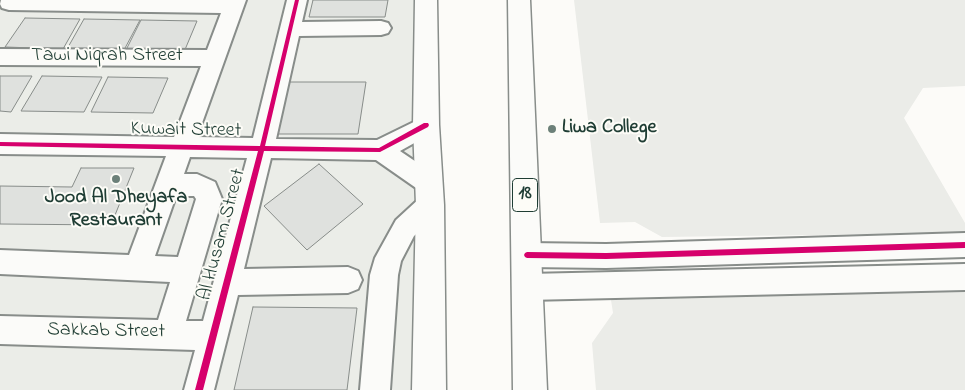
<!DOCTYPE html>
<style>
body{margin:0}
canvas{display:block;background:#fcfbf8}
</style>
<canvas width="965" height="390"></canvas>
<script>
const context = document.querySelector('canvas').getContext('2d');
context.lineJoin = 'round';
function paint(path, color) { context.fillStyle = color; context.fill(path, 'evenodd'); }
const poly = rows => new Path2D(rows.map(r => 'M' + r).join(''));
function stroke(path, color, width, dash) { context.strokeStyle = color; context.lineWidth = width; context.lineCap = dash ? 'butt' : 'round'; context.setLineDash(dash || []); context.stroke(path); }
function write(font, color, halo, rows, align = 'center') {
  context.font = font + ' "Indie Flower",sans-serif'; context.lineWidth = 4; context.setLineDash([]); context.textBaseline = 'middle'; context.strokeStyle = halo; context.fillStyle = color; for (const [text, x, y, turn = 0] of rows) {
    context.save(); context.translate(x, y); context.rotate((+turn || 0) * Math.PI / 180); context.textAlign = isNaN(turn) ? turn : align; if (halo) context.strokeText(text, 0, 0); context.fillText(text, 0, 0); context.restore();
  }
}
paint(poly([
 [0,0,416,0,416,390,0,390]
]), '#ebede8');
paint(poly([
 [574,0,965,0,965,86,923,88,904,118,965,223,965,233,662,237,635,222,600,223],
 [965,280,965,390,596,390,592,343,613,313,611,300,660,299,678,282]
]), '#ebece8');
const building = poly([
 [313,0,388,0,385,17,309,17,313,0],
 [25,18,80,19,63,49,5,47,25,18],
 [84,19,140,20,124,50,67,49,84,19],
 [141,20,197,21,184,52,126,50,141,20],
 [0,76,32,76,11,112,0,111,0,76],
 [42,76,102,77,84,112,21,111,42,76],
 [108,77,168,78,153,113,91,112,108,77],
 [286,82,366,82,358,134,274,134,286,82],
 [319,164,363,204,307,250,264,206,319,164],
 [81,168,134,168,111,225,0,224,0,186,72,187,81,168],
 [253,307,357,308,347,390,234,390,253,307]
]);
paint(building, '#dfe1de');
stroke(building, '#888d8a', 1);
const minor = poly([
 [1,0,246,0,197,137,253,138,287,0,307,0,302,22,381,21,388,23,391,28,388,33,381,35,299,36,276,139,377,140,426,116,434,118,438,125,434,132,400,151,437,176,440,183,437,190,428,194,419,190,376,160,271,158,244,269,348,267,358,271,362,280,358,289,348,293,238,295,214,390,184,390,195,350,0,344,0,316,158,320,170,282,0,274,0,250,129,255,166,156,0,154,0,134,174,137,201,66,0,65,0,49,207,50,221,13,9,10,2,8,0,4,1,0],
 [190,157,247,158,203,321,186,321,222,199,215,182,197,174,184,174,190,157],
 [176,196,194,196,196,199,178,257,155,256,176,196],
 [430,194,439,197,443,205,439,213,414,236,401,261,398,275,390,390,360,390,370,275,375,258,396,220,421,197,430,194],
 [965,233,965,257,606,268,527,267,518,264,514,255,518,246,527,243,606,244,965,233],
 [965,264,965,290,528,300,518,296,514,287,518,278,528,274,965,264]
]);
const major = poly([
 [415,0,437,0,439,125,444,205,446,390,412,390,416,205,413,125,415,0],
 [508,0,530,0,547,390,513,390,508,0]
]);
stroke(minor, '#888d8a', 4);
stroke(major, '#888d8a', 3);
paint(minor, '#fbfbf9');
paint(major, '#fbfbf9');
paint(poly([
 [295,0,299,0,265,146,379,148,424,123,428,123,429,125,428,127,380,152,264,151,203,390,195,390,258,151,0,146,0,142,260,146,295,0],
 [965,242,965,248,606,259,527,258,525,257,524,255,525,253,527,252,606,253,965,242]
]), '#d6006c');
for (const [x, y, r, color] of [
 [552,129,5,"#6c8079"],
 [116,179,5,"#6c8079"]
]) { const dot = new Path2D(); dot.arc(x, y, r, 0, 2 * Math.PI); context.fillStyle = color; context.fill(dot); stroke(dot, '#fdfcf7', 2); }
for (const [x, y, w] of [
 [525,195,25]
]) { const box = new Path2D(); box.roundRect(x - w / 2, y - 16.5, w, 33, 4); context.fillStyle = '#fdfcf7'; context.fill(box); stroke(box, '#1f3d34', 1); }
write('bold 19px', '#1f3d34', null, [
 ["18",525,195]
]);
write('20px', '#1f3d34', '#fdfcf7', [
 ["Tawi Niqrah Street",107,57],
 ["Kuwait Street",186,131,1],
 ["Al Husam Street",223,235,-75],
 ["Sakkab Street",106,332,1]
]);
write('bold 20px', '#1f3d34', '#fdfcf7', [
 ["Liwa College",562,129],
 ["Jood Al Dheyafa",116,199,"center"],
 ["Restaurant",116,222,"center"]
], 'left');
</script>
